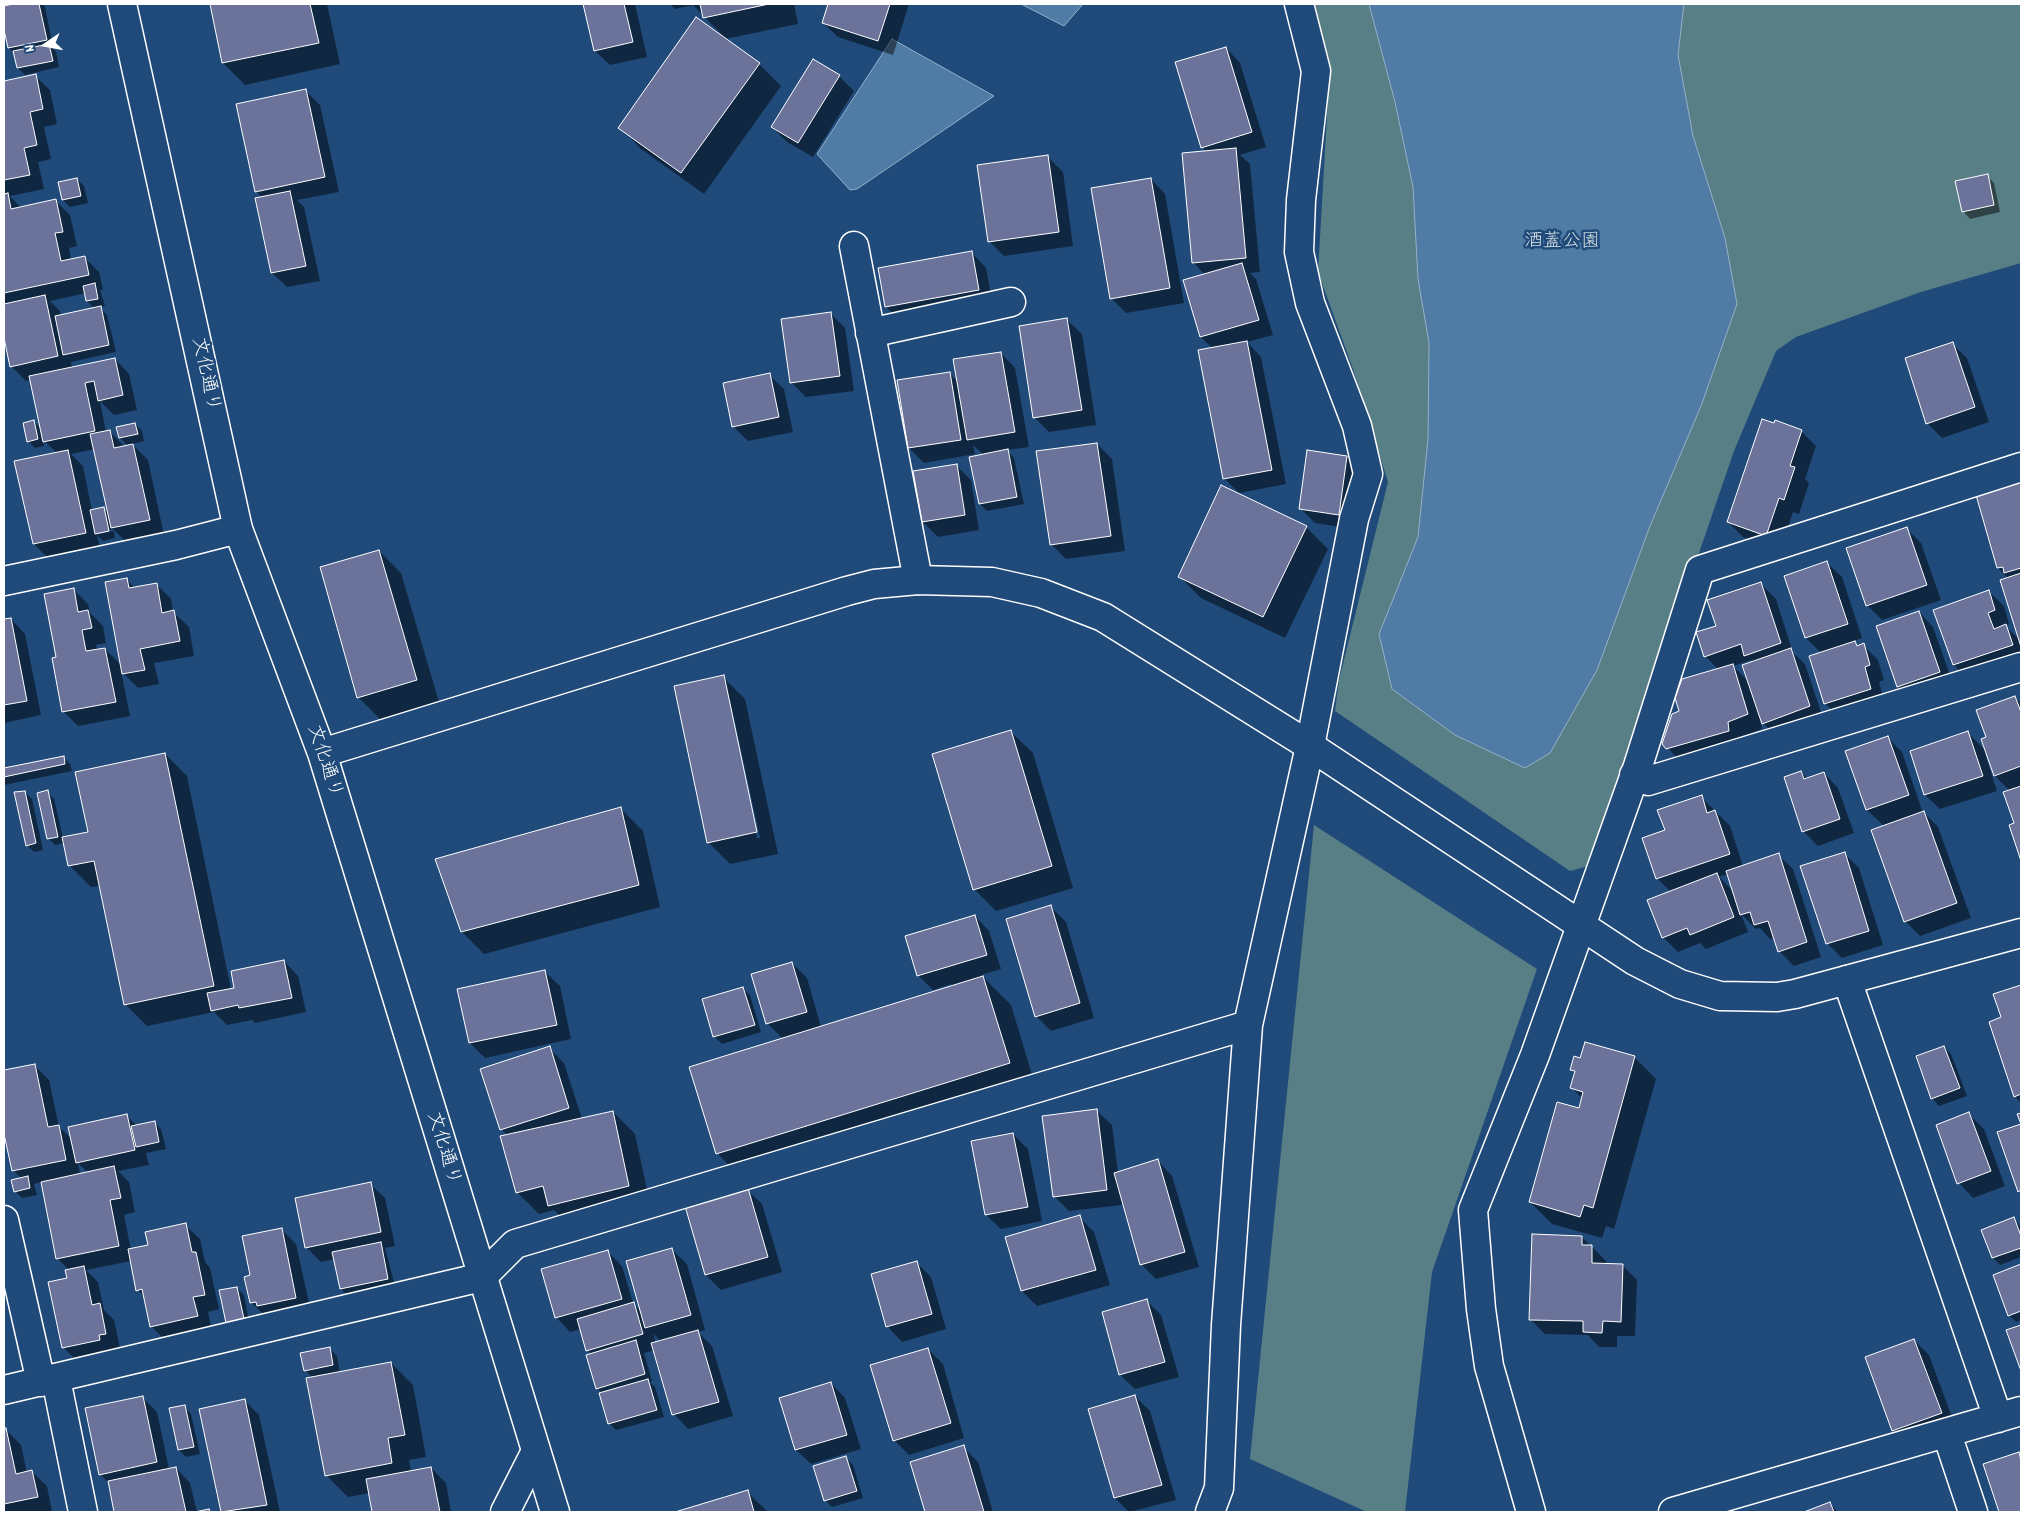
<!DOCTYPE html>
<meta charset="utf-8">
<style>
body{margin:0}
#map{position:relative;width:2025px;height:1516px;overflow:hidden;background:#1f4a7a;font-family:Dekko,sans-serif}
canvas{display:block}
.frame{position:absolute;inset:0;border:5px solid #fff;pointer-events:none}
.north{position:absolute;left:20px;top:20px;width:50px;height:50px;-webkit-text-stroke:4px #1f4a7a;paint-order:stroke;rotate:258deg;font-size:14px;font-weight:700;line-height:20px;text-align:center;color:#fff}
.north::after{content:'';display:block;margin:auto;width:18px;height:22px;background:#fff;clip-path:polygon(50% 0,100% 100%,50% 72%,0 100%)}
</style>
<div id="map">
<canvas width="2025" height="1516"></canvas>
<div class="frame"></div>
<div class="north">N</div>
</div>
<script>
const context = document.querySelector('canvas').getContext('2d');
context.lineJoin = 'round';
function paint(path, color) { context.fillStyle = color; context.fill(path, 'evenodd'); }
const poly = rows => new Path2D(rows.map(r => 'M' + r).join(''));
function stroke(path, color, width, dash) { context.strokeStyle = color; context.lineWidth = width; context.lineCap = dash ? 'butt' : 'round'; context.setLineDash(dash || []); context.stroke(path); }
function write(font, color, halo, rows, align = 'center') {
  context.font = font + ' Dekko,"Klee One",sans-serif'; context.lineWidth = 5; context.setLineDash([]); context.textBaseline = 'middle'; context.strokeStyle = halo; context.fillStyle = color; for (const [text, x, y, turn = 0] of rows) {
    context.save(); context.translate(x, y); context.rotate((+turn || 0) * Math.PI / 180); context.textAlign = isNaN(turn) ? turn : align; if (halo) context.strokeText(text, 0, 0); context.fillText(text, 0, 0); context.restore();
  }
}
paint(poly([
 [1310,4,2021,4,2021,263,1921,292,1796,337,1776,351,1734,451,1592,865,1570,871,1335,711,1339,680,1388,482,1353,369,1318,272,1330,64],
 [1314,825,1537,969,1432,1272,1405,1512,1367,1512,1250,1459]
]), '#587f85');
const water = poly([
 [1021,4,1083,4,1064,26,1021,4],
 [1369,4,1684,4,1678,55,1693,136,1725,238,1737,304,1701,406,1650,526,1597,670,1550,753,1525,768,1455,735,1392,689,1379,634,1418,537,1428,439,1429,343,1418,279,1413,187,1395,102,1369,4],
 [892,39,994,96,857,189,850,190,817,154,892,39]
]);
paint(water, '#507ba5');
stroke(water, '#96b0c9', 1);
paint(poly([
 [19,4,42,4,45,7,53,47,51,47,56,52,59,67,25,75,18,68,15,54,9,48,4,24,4,7],
 [211,4,327,4,340,64,245,85,223,63],
 [585,4,635,4,647,57,610,65,595,51],
 [670,4,794,4,798,24,725,39,759,64,781,86,704,194,641,149,620,127,724,37,693,5,675,9],
 [829,4,909,4,893,55,838,37,823,23],
 [1226,48,1240,63,1266,147,1240,155,1250,164,1260,272,1250,273,1256,279,1273,335,1247,342,1261,357,1286,484,1239,493,1225,479,1213,349,1201,337,1185,281,1205,275,1193,262,1207,152,1202,147],
 [35,76,50,90,57,124,44,127,51,159,38,162,44,189,10,196,21,208,55,200,70,215,77,246,69,248,71,260,84,257,99,272,103,290,100,290,105,306,99,307,107,315,116,352,71,362,72,368,115,359,129,374,137,410,114,415,100,401,106,432,109,431,125,447,128,446,120,438,118,428,135,424,142,431,144,441,132,444,148,460,164,535,127,543,113,529,99,532,99,534,114,531,115,538,103,541,97,535,100,548,49,559,34,544,57,453,43,440,44,446,35,448,28,441,34,422,42,430,31,380,26,381,11,366,4,332,4,305,7,304,4,302,4,82],
 [86,293,87,301,95,309,61,316,60,311,50,301],
 [95,449,109,514,103,508,92,511,83,466,71,454],
 [839,76,854,91,813,157,787,142,772,127],
 [306,91,320,105,339,192,297,200,304,207,320,281,287,287,272,273,262,198,256,191],
 [1048,157,1063,172,1073,246,1004,256,989,241],
 [1987,176,1994,183,2000,212,1970,219,1963,211],
 [77,179,84,186,88,203,70,207,63,200],
 [1151,179,1165,194,1184,303,1126,313,1111,298],
 [972,253,986,268,993,305,900,321,886,307],
 [830,313,845,328,854,391,806,397,791,382],
 [1067,320,1082,334,1096,425,1049,432,1034,417],
 [1952,344,1967,358,1989,422,1942,438,1927,423],
 [1001,353,1015,368,1029,447,1007,450,1014,458,1024,504,987,511,980,504,984,455,973,445,975,454,924,463,909,448,949,373,959,383],
 [769,375,784,389,793,432,748,441,734,427],
 [1801,431,1816,446,1805,479,1809,483,1799,514,1793,512,1780,550,1743,537,1728,522],
 [1097,444,1112,459,1125,551,1066,559,1051,544],
 [1347,457,1362,472,1353,529,1315,523,1300,508],
 [956,465,971,480,979,530,938,537,923,522,915,472],
 [2021,483,2021,662,1969,680,1954,665,1935,611,1989,592,2004,606,2009,624,2005,626,2021,641,2009,579,1998,568,1978,496],
 [1306,527,1328,549,1285,638,1201,598,1179,576],
 [1906,528,1921,543,1941,600,1882,620,1867,605],
 [379,551,401,573,439,702,380,719,358,697],
 [1827,563,1842,577,1862,638,1854,641,1859,647,1863,645,1878,660,1884,680,1879,682,1885,704,1840,718,1825,703,1821,653,1806,638,1785,577],
 [126,579,135,588,156,584,171,599,173,612,189,627,194,656,154,663,159,684,138,688,121,671,130,716,78,726,63,711,57,658,73,589,88,604,90,613,103,626,106,643,96,645,97,650,105,649,122,666],
 [1761,584,1776,599,1793,653,1805,664,1824,721,1778,738,1760,720,1762,729,1742,736,1743,745,1682,764,1664,743,1680,712,1719,670,1705,656,1717,627],
 [1751,660,1753,663,1749,682,1733,666],
 [1919,612,1933,627,1954,687,1913,701,1898,686],
 [11,619,25,634,41,715,4,723,4,620],
 [723,677,745,699,778,854,730,864,708,842],
 [728,700,730,700,760,838,757,838],
 [2015,697,2021,703,2021,858,2010,826,2016,824,2010,791,1995,776,1987,753,1985,754,1997,791,1940,809,1925,795,1911,751,1968,733,1986,751,1988,738],
 [1011,732,1033,753,1073,888,996,911,974,889],
 [1887,737,1902,752,1922,810,1938,827,1971,918,1920,936,1905,921,1884,826,1867,810,1847,752],
 [165,754,187,776,231,989,284,961,298,976,306,1012,255,1023,252,1020,227,1025,214,1012,147,1026,125,1004,100,886,91,887,69,865,64,843,55,845,48,838,47,792,54,799,63,838,89,833],
 [63,757,70,764,72,771,4,785,4,769],
 [1801,772,1808,779,1824,773,1838,788,1854,833,1818,846,1803,831],
 [25,792,32,799,43,850,34,852,27,845],
 [1701,797,1730,826,1743,866,1778,855,1793,869,1821,957,1794,966,1779,951,1774,938,1770,939,1760,928,1756,929,1741,914,1748,932,1706,949,1700,943,1678,952,1663,937,1671,892,1657,878,1666,831],
 [1728,874,1734,892,1719,877],
 [621,809,643,831,660,907,484,954,462,932,437,860],
 [1844,853,1859,868,1883,945,1842,958,1827,943,1801,866],
 [1051,907,1066,922,1094,1018,1051,1031,1036,1016],
 [975,916,989,931,1001,969,981,975,1011,1005,1037,1091,746,1182,717,1153,783,1039,767,1023,792,963,807,978,821,1027,952,987,951,984,933,990,918,975],
 [545,972,560,986,571,1039,485,1058,470,1043],
 [2021,987,2021,1103,2015,1096,2003,1018,1995,995],
 [742,988,750,995,761,1032,722,1044,715,1037,703,1000],
 [1944,1047,1951,1054,1967,1096,1939,1106,1932,1098],
 [549,1048,564,1063,582,1119,613,1112,635,1134,651,1208,572,1228,554,1210,539,1214,517,1192,507,1135,501,1129],
 [1634,1057,1656,1079,1614,1229,1606,1226,1602,1238,1552,1224,1530,1202,1580,1109,1583,1099,1571,1087,1575,1073,1572,1069,1581,1059],
 [34,1065,49,1080,59,1127,73,1140,127,1116,137,1126,154,1122,161,1129,166,1149,146,1153,149,1165,118,1171,129,1182,135,1212,124,1215,131,1250,149,1246,185,1225,200,1239,205,1262,210,1268,219,1309,208,1312,212,1331,166,1341,151,1326,145,1297,138,1290,131,1261,86,1270,98,1282,104,1310,114,1320,120,1348,113,1349,114,1355,78,1362,63,1347,69,1270,57,1258,42,1182,34,1184,37,1195,22,1198,15,1191,22,1179,13,1170,4,1128,4,1071],
 [78,1163,88,1173,80,1174],
 [1097,1111,1112,1125,1118,1173,1158,1161,1172,1176,1199,1267,1156,1279,1141,1264,1122,1199,1122,1205,1069,1211,1054,1196],
 [1969,1114,1984,1129,2005,1186,1973,1198,1959,1183],
 [2021,1125,2021,1193,1998,1133],
 [1013,1134,1028,1149,1042,1221,1001,1229,986,1215],
 [370,1184,385,1198,395,1246,385,1248,395,1286,348,1296,341,1289,335,1259,321,1262,306,1247],
 [747,1190,762,1204,782,1272,721,1290,706,1275,687,1207],
 [1079,1217,1094,1232,1110,1285,1037,1306,1022,1291,1007,1238],
 [2014,1219,2021,1227,2021,1257,2000,1265,1993,1258],
 [281,1229,296,1244,311,1312,266,1317,251,1302,252,1276],
 [1582,1237,1606,1261,1606,1265,1622,1265,1637,1280,1635,1336,1617,1336,1617,1347,1599,1347,1588,1335,1545,1334,1530,1319],
 [672,1250,687,1264,705,1330,698,1332,712,1346,733,1416,688,1429,674,1414,655,1350,644,1353,652,1381,650,1382,655,1387,664,1417,616,1430,609,1423,602,1393,597,1388,592,1354,587,1350,581,1329,570,1332,556,1317,607,1251,622,1266,633,1303,642,1313],
 [653,1333,661,1342,656,1343],
 [916,1262,931,1277,946,1329,902,1342,888,1327,872,1275],
 [2021,1266,2021,1320,2016,1322,2009,1315,1995,1276],
 [237,1288,244,1295,250,1326,235,1329,228,1322],
 [1146,1300,1161,1315,1179,1377,1135,1389,1120,1375],
 [1914,1340,1929,1355,1956,1428,1908,1446,1893,1431,1866,1358],
 [330,1349,337,1356,340,1373,391,1363,413,1385,426,1457,409,1460,411,1472,431,1468,446,1483,451,1512,374,1512,370,1493,348,1497,326,1475,313,1378,305,1370],
 [928,1349,943,1364,964,1438,909,1455,894,1440],
 [831,1383,845,1398,861,1449,811,1464,796,1450],
 [1135,1396,1150,1411,1176,1500,1129,1512,1115,1498],
 [142,1397,157,1412,169,1469,176,1468,190,1483,197,1512,116,1512,110,1484,100,1474],
 [244,1400,259,1415,280,1512,222,1512,200,1410],
 [184,1406,191,1414,200,1454,186,1457,179,1450,171,1409],
 [4,1430,6,1430,21,1445,27,1473,32,1472,47,1486,52,1511,4,1512],
 [963,1447,978,1462,993,1512,927,1512,912,1463],
 [2018,1454,2021,1456,2021,1512,2001,1512,1985,1465],
 [846,1458,853,1465,863,1498,832,1507,825,1500],
 [747,1492,768,1512,680,1512],
 [1830,1504,1838,1512,1808,1512]
]), '#0007');
const building = poly([
 [13,4,39,4,47,40,8,48,4,30,4,6,13,4],
 [210,4,310,4,319,43,222,63,210,4],
 [583,4,624,4,633,42,594,51,583,4],
 [700,4,769,4,703,18,700,4],
 [828,4,890,4,878,41,822,23,828,4],
 [696,17,760,63,681,173,618,128,696,17],
 [49,44,53,61,17,68,13,51,49,44],
 [1226,47,1252,132,1201,148,1175,62,1226,47],
 [813,59,840,75,798,143,771,127,813,59],
 [36,74,43,109,30,112,37,145,24,148,30,175,4,180,4,81,36,74],
 [306,89,325,177,255,192,236,104,306,89],
 [1236,148,1246,258,1192,263,1182,153,1236,148],
 [1048,155,1059,232,988,242,977,165,1048,155],
 [1988,174,1994,205,1962,212,1955,181,1988,174],
 [77,178,81,196,62,200,58,182,77,178],
 [1151,178,1170,288,1110,299,1091,188,1151,178],
 [290,191,306,266,271,273,255,198,290,191],
 [8,193,11,209,56,199,63,232,55,233,61,261,85,256,89,275,4,293,4,194,8,193],
 [972,251,979,290,885,307,878,268,972,251],
 [1242,263,1259,320,1200,337,1183,280,1242,263],
 [95,283,98,299,86,301,83,286,95,283],
 [45,295,58,356,10,367,4,338,4,304,45,295],
 [101,306,109,345,63,355,55,316,101,306],
 [831,312,840,376,790,383,781,319,831,312],
 [1067,318,1082,410,1033,418,1019,326,1067,318],
 [1247,341,1272,470,1223,479,1198,350,1247,341],
 [1953,342,1975,407,1926,424,1905,358,1953,342],
 [1001,352,1015,432,967,440,953,359,1001,352],
 [115,358,123,395,98,401,94,381,85,383,95,431,43,442,29,376,115,358],
 [950,372,961,440,908,448,897,380,950,372],
 [770,373,779,417,732,427,723,383,770,373],
 [1762,419,1774,423,1775,420,1802,430,1790,466,1795,467,1784,500,1779,498,1766,536,1727,522,1762,419],
 [34,420,38,439,27,442,23,423,34,420],
 [135,423,138,434,119,438,116,427,135,423],
 [110,430,114,448,133,444,150,520,111,528,90,434,110,430],
 [1097,443,1111,536,1050,545,1036,451,1097,443],
 [1008,449,1017,497,979,504,969,457,1008,449],
 [68,450,86,533,33,544,14,461,68,450],
 [1307,450,1347,456,1339,515,1299,509,1307,450],
 [957,464,965,515,922,522,913,471,957,464],
 [2021,482,2021,568,2004,573,2003,567,1997,568,1976,495,2021,482],
 [1221,485,1307,526,1263,617,1178,577,1221,485],
 [104,507,109,531,95,534,90,510,104,507],
 [1907,527,1927,585,1866,606,1846,548,1907,527],
 [379,550,417,680,357,698,320,567,379,550],
 [1827,561,1848,624,1805,638,1784,576,1827,561],
 [2021,573,2021,647,2000,580,2021,573],
 [127,578,129,588,157,583,162,613,174,610,180,641,140,649,145,670,122,674,105,582,127,578],
 [1761,582,1781,643,1744,656,1741,644,1704,657,1696,632,1716,626,1707,600,1761,582],
 [74,588,78,612,88,610,92,628,82,630,86,651,105,648,116,702,62,712,52,658,56,657,44,594,74,588],
 [1989,590,1995,610,1988,613,1994,629,2006,624,2013,645,1953,665,1933,610,1989,590],
 [1919,611,1940,672,1897,687,1876,626,1919,611],
 [11,618,27,701,4,705,4,619,11,618],
 [1855,641,1857,646,1864,643,1870,665,1865,667,1871,689,1824,704,1809,656,1855,641],
 [1791,648,1810,706,1762,724,1742,665,1791,648],
 [1733,664,1748,714,1728,722,1729,731,1666,749,1662,744,1672,714,1679,711,1675,698,1682,679,1733,664],
 [724,675,757,832,707,843,674,686,724,675],
 [2015,696,2021,712,2021,766,1994,776,1981,739,1986,737,1976,710,2015,696],
 [1011,730,1052,866,973,890,932,754,1011,730],
 [1968,731,1983,776,1924,795,1910,751,1968,731],
 [1888,736,1909,795,1866,810,1845,751,1888,736],
 [165,753,214,986,124,1005,94,861,68,866,62,837,88,832,75,772,165,753],
 [64,756,65,764,4,777,4,768,64,756],
 [1801,771,1804,779,1824,772,1840,819,1802,832,1784,777,1801,771],
 [2021,786,2021,861,2009,825,2014,823,2003,792,2021,786],
 [48,790,58,837,47,839,37,793,48,790],
 [25,791,36,843,26,846,14,792,25,791],
 [1702,795,1707,813,1715,810,1730,854,1656,879,1642,838,1665,830,1657,810,1702,795],
 [621,807,639,885,461,932,435,859,621,807],
 [1924,811,1957,903,1904,922,1871,830,1924,811],
 [1845,852,1869,931,1826,944,1800,866,1845,852],
 [1779,853,1807,942,1778,952,1768,921,1754,925,1750,912,1740,915,1726,871,1779,853],
 [1717,873,1734,917,1690,935,1687,928,1662,938,1647,900,1717,873],
 [1051,905,1080,1003,1035,1017,1006,919,1051,905],
 [975,915,987,955,917,976,905,936,975,915],
 [284,960,292,998,239,1008,238,1005,211,1011,207,993,234,988,231,971,284,960],
 [792,962,807,1012,766,1024,751,974,792,962],
 [545,970,557,1025,469,1043,457,989,545,970],
 [983,976,1010,1063,716,1154,689,1067,983,976],
 [2021,985,2021,1094,2014,1097,1989,1022,2001,1017,1993,994,2021,985],
 [743,987,755,1025,713,1037,702,999,743,987],
 [1585,1042,1635,1056,1593,1208,1584,1205,1580,1217,1529,1202,1557,1102,1579,1108,1583,1092,1570,1088,1575,1071,1570,1070,1574,1056,1580,1058,1585,1042],
 [550,1046,569,1108,500,1130,480,1069,550,1046],
 [1944,1046,1960,1088,1931,1099,1916,1056,1944,1046],
 [35,1064,48,1127,59,1125,66,1160,12,1171,4,1134,4,1070,35,1064],
 [1097,1109,1107,1190,1053,1197,1042,1116,1097,1109],
 [613,1111,629,1186,548,1206,543,1186,516,1193,500,1136,613,1111],
 [1969,1112,1991,1171,1957,1184,1936,1125,1969,1112],
 [2021,1113,2021,1190,2018,1192,1997,1132,2021,1124,2017,1114,2021,1113],
 [127,1114,135,1150,76,1163,68,1127,127,1114],
 [155,1121,159,1142,136,1147,131,1126,155,1121],
 [1013,1133,1028,1207,985,1215,971,1141,1013,1133],
 [1158,1159,1185,1252,1140,1265,1114,1173,1158,1159],
 [114,1166,121,1198,110,1200,119,1246,56,1259,41,1182,114,1166],
 [28,1176,30,1188,14,1192,11,1180,28,1176],
 [371,1182,381,1232,305,1248,295,1198,371,1182],
 [748,1188,768,1257,705,1275,685,1206,748,1188],
 [1080,1215,1096,1270,1021,1291,1005,1237,1080,1215],
 [2014,1217,2021,1236,2021,1248,1992,1258,1981,1230,2014,1217],
 [186,1223,192,1252,196,1252,205,1295,193,1297,198,1316,150,1327,142,1289,136,1291,128,1249,148,1245,145,1232,186,1223],
 [282,1228,296,1298,257,1306,256,1302,250,1303,244,1277,250,1275,242,1236,282,1228],
 [1532,1234,1582,1236,1582,1245,1592,1245,1592,1263,1623,1264,1621,1322,1603,1321,1602,1333,1583,1332,1583,1321,1529,1320,1532,1234],
 [381,1242,388,1279,340,1289,332,1252,381,1242],
 [672,1248,691,1315,645,1328,626,1261,672,1248],
 [608,1250,622,1299,555,1318,541,1269,608,1250],
 [917,1261,932,1314,886,1327,871,1274,917,1261],
 [2021,1264,2021,1311,2008,1316,1993,1275,2021,1264],
 [84,1266,92,1305,100,1303,106,1334,99,1335,100,1340,62,1348,48,1282,67,1278,65,1270,84,1266],
 [237,1287,244,1319,226,1323,219,1290,237,1287],
 [1147,1299,1165,1362,1119,1375,1102,1312,1147,1299],
 [634,1302,643,1334,586,1351,577,1319,634,1302],
 [2021,1325,2021,1371,2006,1330,2021,1325],
 [698,1330,719,1402,672,1415,651,1343,698,1330],
 [1914,1339,1942,1413,1892,1431,1865,1357,1914,1339],
 [636,1340,645,1374,596,1389,586,1355,636,1340],
 [330,1347,333,1365,304,1371,300,1353,330,1347],
 [928,1348,951,1423,893,1441,870,1365,928,1348],
 [391,1362,405,1435,388,1438,392,1463,325,1476,306,1378,391,1362],
 [648,1379,657,1410,608,1424,599,1393,648,1379],
 [831,1382,847,1435,795,1450,779,1398,831,1382],
 [1135,1395,1162,1485,1114,1498,1088,1409,1135,1395],
 [143,1396,157,1462,99,1475,85,1408,143,1396],
 [245,1399,267,1505,221,1512,199,1409,245,1399],
 [185,1405,194,1447,178,1450,169,1408,185,1405],
 [6,1428,16,1474,32,1470,38,1497,4,1504,4,1429,6,1428],
 [964,1445,984,1512,925,1512,910,1462,964,1445],
 [2019,1452,2021,1461,2021,1512,1999,1512,1983,1464,2019,1452],
 [846,1456,857,1491,824,1501,813,1466,846,1456],
 [176,1467,186,1512,114,1512,108,1481,176,1467],
 [431,1467,440,1512,372,1512,366,1479,431,1467],
 [748,1490,754,1512,675,1512,748,1490],
 [1830,1502,1834,1512,1804,1512,1830,1502],
 [209,1509,210,1512,195,1512,209,1509]
]);
paint(building, '#6b739b');
stroke(building, '#fff', 1);
const street = poly([
 [854,246,918,580],
 [870,333,1011,302],
 [4,581,176,545,238,529],
 [1634,775,1648,781,2021,667],
 [1847,980,1998,1418],
 [4,1220,41,1382],
 [56,1379,83,1512],
 [4,1390,482,1277,515,1244,1248,1025],
 [1947,1434,1973,1512],
 [505,1512,535,1453],
 [1210,1512,1219,1488,1226,1325,1248,1025,1310,746,1354,519,1368,474,1357,426,1310,303,1299,252,1301,200,1316,71,1299,4],
 [1531,1512,1489,1366,1481,1309,1473,1210,1535,1055,1638,766,1700,570,2021,467],
 [1673,1512,2021,1411]
]);
const secondary = poly([
 [122,4,238,529,322,753,555,1512],
 [322,753,847,591,874,584,918,580,992,582,1041,593,1103,617,1310,746,1635,961,1680,984,1720,996,1777,997,1795,994,2021,933]
]);
stroke(street, '#fff', 31);
stroke(secondary, '#fff', 31);
stroke(street, '#1f4a7a', 28);
stroke(secondary, '#1f4a7a', 28);
write('19px', '#d5dfe0', '#1f4a7a', [
 ["酒蓋公園",1562,243]
]);
write('19px', '#fff', '#1f4a7a', [
 ["文化通り",204,375,78],
 ["文化通り",323,762,72],
 ["文化通り",442,1149,73]
]);
</script>
